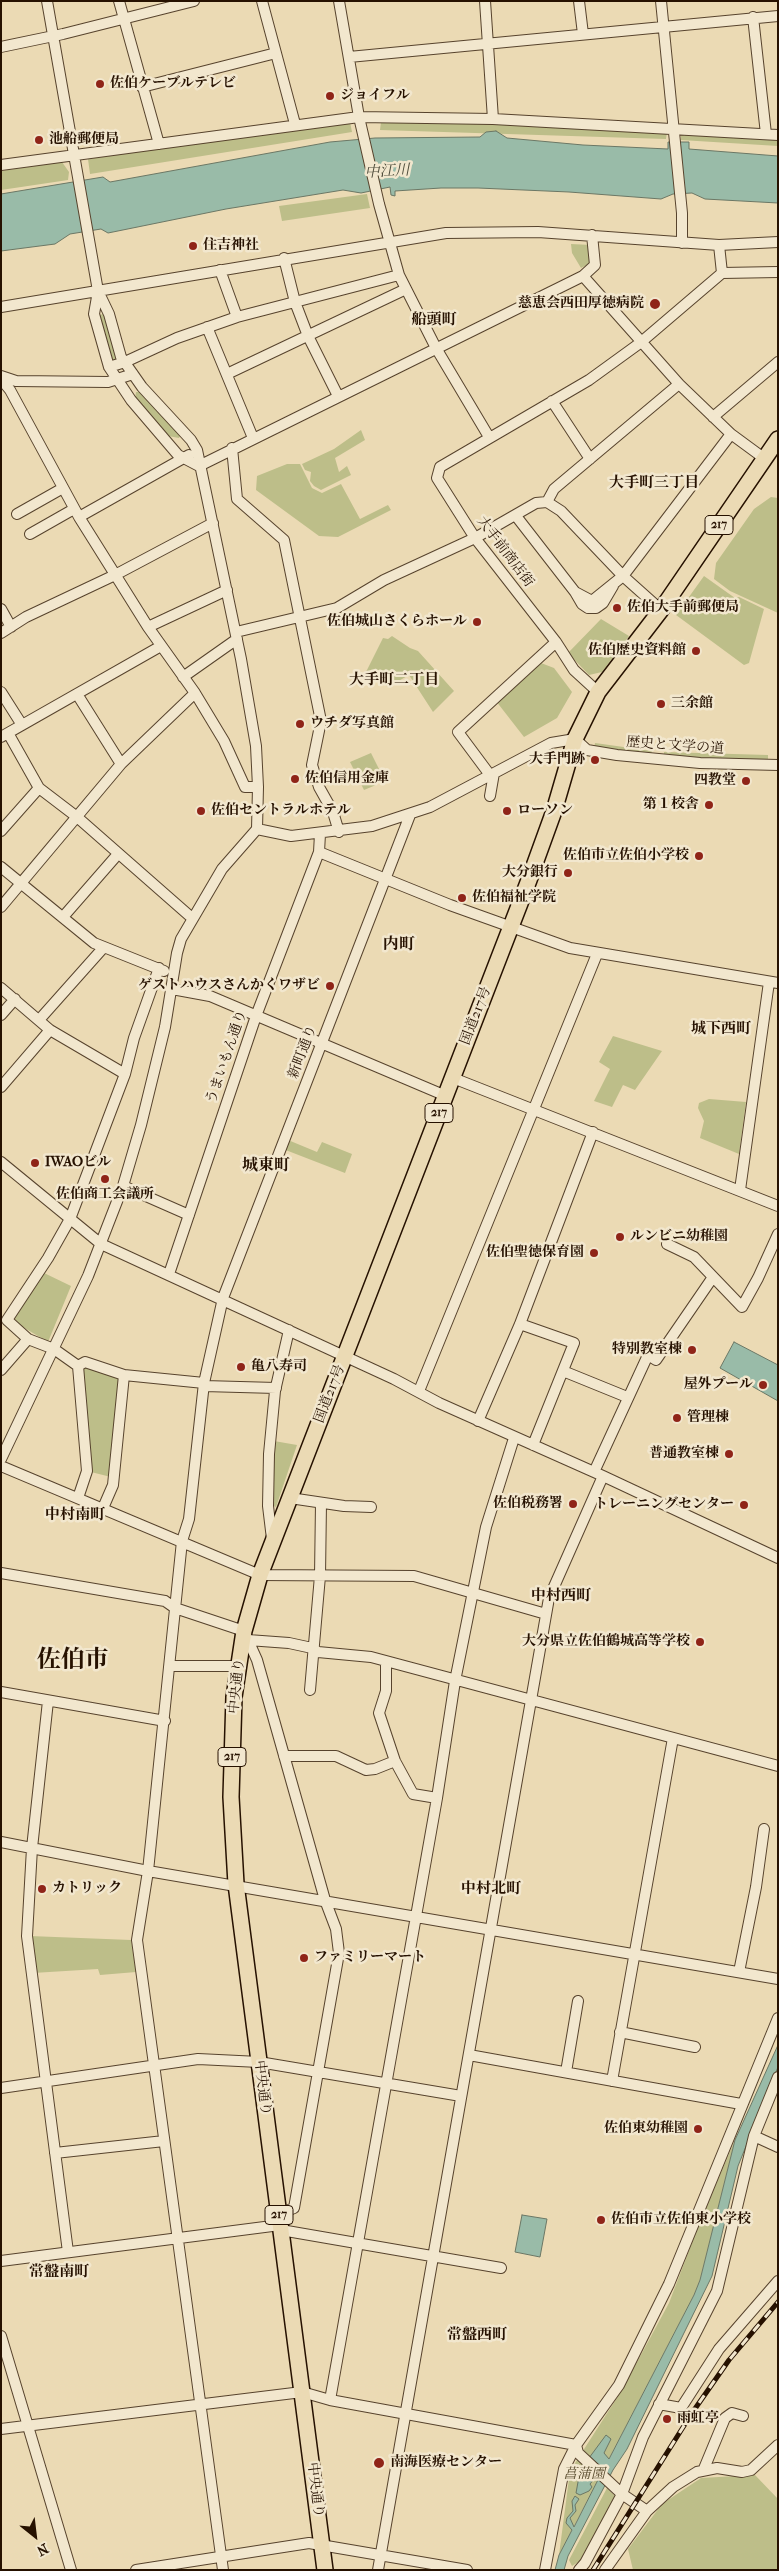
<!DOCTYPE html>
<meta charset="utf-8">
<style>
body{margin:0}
#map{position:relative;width:779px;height:2571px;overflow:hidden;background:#ebdab4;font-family:"IM FELL French Canon",serif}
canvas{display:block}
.frame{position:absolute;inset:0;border:2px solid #261100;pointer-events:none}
.north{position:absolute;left:10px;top:2511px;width:50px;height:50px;-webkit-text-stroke:4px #f2e7ce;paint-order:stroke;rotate:151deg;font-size:14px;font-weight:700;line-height:20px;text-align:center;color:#261100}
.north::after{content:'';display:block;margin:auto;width:18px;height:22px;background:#261100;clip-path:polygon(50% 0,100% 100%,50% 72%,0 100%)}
</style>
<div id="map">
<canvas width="779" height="2571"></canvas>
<div class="frame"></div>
<div class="north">N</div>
</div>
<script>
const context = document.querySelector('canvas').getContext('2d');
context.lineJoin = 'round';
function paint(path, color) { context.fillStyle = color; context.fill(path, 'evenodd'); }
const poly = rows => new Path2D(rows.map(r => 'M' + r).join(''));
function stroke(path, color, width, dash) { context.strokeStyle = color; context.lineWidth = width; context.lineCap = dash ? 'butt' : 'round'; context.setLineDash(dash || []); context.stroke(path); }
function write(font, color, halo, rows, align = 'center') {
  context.font = font + ' "IM FELL French Canon","Noto Serif JP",serif'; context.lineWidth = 5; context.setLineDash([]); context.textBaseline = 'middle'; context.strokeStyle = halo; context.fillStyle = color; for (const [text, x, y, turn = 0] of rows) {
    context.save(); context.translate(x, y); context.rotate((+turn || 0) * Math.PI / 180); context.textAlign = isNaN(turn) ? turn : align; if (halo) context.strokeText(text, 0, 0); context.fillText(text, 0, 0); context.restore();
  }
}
paint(poly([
 [350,122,352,132,90,174,88,159],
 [381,122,492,122,667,132,666,139,380,130],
 [681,132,778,137,778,146,681,140],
 [62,162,69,172,68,180,1,190,1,171],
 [367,194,370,208,282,221,279,206],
 [571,244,591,245,589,264,581,268,572,253],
 [106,313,119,357,115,360,111,360,97,316],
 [136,392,143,392,181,434,179,438,168,436,135,399],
 [361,430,365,440,335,458,339,472,347,466,351,475,321,490,314,486,310,481,311,472,305,470,302,464,334,449],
 [287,464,300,464,312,488,322,493,341,484,360,519,388,505,391,510,338,537,319,536,256,490,257,476],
 [771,497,778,498,778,613,730,591,714,579,716,563,754,509],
 [704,576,735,598,739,597,764,609,749,663,744,665,676,615],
 [601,619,629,636,602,672,589,675,568,653],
 [392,636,410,648,418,651,454,691,433,712,409,675,388,687,366,672,383,638,388,639],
 [541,663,554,668,572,692,557,718,524,737,496,701],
 [595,743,652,751,651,756,594,748],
 [664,752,768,755,768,760,664,757],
 [371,753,380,771,373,776,376,785,364,790,350,762],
 [613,1036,662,1051,635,1090,623,1085,612,1107,594,1101,610,1069,599,1062],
 [709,1099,746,1102,739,1154,700,1138,704,1121,698,1108,699,1103],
 [288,1140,317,1152,322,1142,352,1154,345,1173,283,1149],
 [42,1272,71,1286,48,1342,11,1320],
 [85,1365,121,1376,111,1477,91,1472,80,1368],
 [274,1441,297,1445,276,1507,271,1505],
 [30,1936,131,1940,136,1972,100,1975,98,1969,33,1973],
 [735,2140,700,2280,694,2295,559,2555,570,2471,622,2390,669,2303,701,2219],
 [755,2475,778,2499,778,2570,633,2570,628,2549,662,2504,701,2478],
 [607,2488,616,2497,580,2561,572,2566,569,2560]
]), '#bdbe89');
const water = poly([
 [496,131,507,138,583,145,668,149,668,142,689,142,689,149,778,156,778,203,705,199,692,193,673,194,661,199,569,192,478,188,441,188,395,191,395,196,391,195,390,187,361,193,343,190,226,209,108,233,101,229,70,234,55,244,1,251,1,194,103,177,110,182,330,142,375,138,480,137,486,132,496,131],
 [734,1342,778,1365,778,1401,720,1368,734,1342],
 [778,2045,778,2067,738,2166,712,2276,627,2449,613,2470,568,2556,564,2570,555,2570,559,2555,572,2530,566,2523,567,2518,573,2511,572,2501,575,2496,579,2499,575,2505,576,2511,570,2518,574,2527,604,2468,589,2458,606,2435,611,2439,604,2453,609,2459,694,2295,700,2280,735,2140,778,2045],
 [522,2215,547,2219,540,2257,515,2252,522,2215],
 [583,2468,595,2478,590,2484,592,2487,589,2491,580,2495,576,2493,580,2471,583,2468]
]);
paint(water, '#99bba8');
stroke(water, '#6b7765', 1);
const minor = poly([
 [47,1,98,291,109,314,121,357,142,387,191,440,197,450,241,659,256,746,258,787,257,829],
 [119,1,159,144],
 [262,1,295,124],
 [339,1,359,117,379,204,399,275,436,348,489,437],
 [485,1,493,119],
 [579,1,583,34],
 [661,1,682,213,682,243],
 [753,17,766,134],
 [1,47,63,34,194,1],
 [349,57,778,16],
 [142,87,276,53],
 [1,165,359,117,493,119,778,135],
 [284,258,295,302,308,336,338,396],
 [220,270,237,317],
 [722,273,778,272],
 [583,276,679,384,731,434,765,459],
 [98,291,94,314,109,367,131,400,178,455,199,466],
 [1,307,446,233,538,232,719,245,778,242],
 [207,327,253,438],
 [109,367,125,362,177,338,237,317,399,275],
 [227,374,406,289],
 [1,376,16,381,108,382,133,374],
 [1,379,10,390,79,517,148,627,195,693,224,741,245,787,258,787],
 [552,401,590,459],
 [713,417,778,362],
 [232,448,237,499,284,540,321,721,312,765,319,787,333,812,339,832],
 [199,466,583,276,595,265,592,235],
 [547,502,554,489,679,384],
 [17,514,63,488],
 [516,516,575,592,592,601,623,576,731,434],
 [79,517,189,455],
 [30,534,74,509],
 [575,592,582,604,588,608,596,608,603,603,613,586],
 [1,609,11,627],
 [148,627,227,590],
 [236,632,337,608,384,580,475,538,536,503,547,502,561,511,623,576,661,610],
 [1,633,26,617,115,575,213,523],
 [183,677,237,639],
 [1,692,22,725],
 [598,692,574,670,556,642,475,538,437,478,440,467,589,380,640,343,722,273,719,245],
 [77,694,121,764],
 [8,733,39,788,77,817,192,918],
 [1,737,161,646],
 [490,775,458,732,556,642],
 [490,796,494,773],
 [1,831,39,788],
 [319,852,450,905,570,948,778,983],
 [1,867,94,943,164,971],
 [1,907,121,764,195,693],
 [63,917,118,854],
 [1,988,50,1030,125,1074],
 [172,989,210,996,446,1096],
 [1,1015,15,999],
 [39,1020,104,947],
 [453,1078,778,1206],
 [1,1087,50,1030],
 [1,1162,101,1244,394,1379,439,1403,603,1476,778,1558],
 [123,1186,189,1215],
 [740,1190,769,982],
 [667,1244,694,1257,742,1307,758,1278,778,1234],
 [169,1274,256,1016,319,852,320,834],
 [520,1324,574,1343,533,1445],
 [28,1339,7,1320,48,1258,70,1219,125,1074,134,1038,159,968],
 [78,1366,87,1471,78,1498],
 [1,1370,28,1339,54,1349,78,1366,85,1362,124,1375,204,1383],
 [563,1371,627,1397],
 [204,1386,276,1388],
 [419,1391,597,954],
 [478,1421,520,1324,593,1132],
 [1,1459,88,1276,123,1186,141,1125,165,1027,177,953,181,939,222,869,257,829,291,836,372,826,430,807,551,743,575,739,587,750,617,755,700,763,778,765],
 [1,1466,260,1575,414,1576,546,1614],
 [594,1472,648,1355,656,1360,713,1277],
 [290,1498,344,1506,371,1507],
 [103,1508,113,1485,124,1375],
 [272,1539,268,1506,269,1454,275,1391,289,1330],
 [1,1573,165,1601,175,1608,244,1631,257,1660,325,1900,336,1929,339,1953,294,2208,279,2214],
 [248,1640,289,1643,312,1648,318,1652,371,1657,778,1766],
 [386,1662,386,1691,379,1713,395,1761,413,1794,437,1798],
 [170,1666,239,1666],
 [310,1690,320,1576,321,1503],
 [1,1692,165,1721],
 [48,1701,32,1848,27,1936,68,2252],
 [284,1756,336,1756,366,1770,375,1769,395,1761],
 [1,1842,148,1871,778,1979],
 [739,1972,756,1887,764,1829],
 [620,2032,695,2047],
 [469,2055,741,2104],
 [566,2072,578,2001],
 [612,2081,673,1738],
 [1,2088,198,2059,259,2062,461,2096],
 [754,2136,778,2147],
 [55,2153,164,2141],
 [281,2230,501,2268],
 [1,2261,280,2225],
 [1,2336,71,2570],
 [330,2400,437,1798,455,1681,486,1527,514,1438],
 [659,2404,681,2408,719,2349,778,2281],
 [1,2429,302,2392,330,2400,576,2445],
 [576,2445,578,2453,622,2494,647,2511,673,2487,697,2472,717,2468,742,2472,751,2470,778,2445],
 [703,2471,725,2418,732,2413,743,2416],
 [136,2570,309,2543,467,2570],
 [223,2570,137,1940,148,1871,182,1541,189,1519,204,1383,223,1298,410,815],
 [378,2570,549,1598,603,1476],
 [545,2570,564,2469,576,2445,619,2385,669,2284,778,2018],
 [579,2570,585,2563,622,2494,643,2437,717,2291,754,2136,778,2077],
 [605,2570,647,2511]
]);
const highway = poly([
 [325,2570,236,1884,231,1797,234,1697,244,1631,260,1575,529,880,554,811,575,739,598,692,661,610,778,439]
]);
stroke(minor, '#57432d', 12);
stroke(highway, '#261100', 18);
stroke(minor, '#f2e7ce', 10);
stroke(highway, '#ebdab4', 15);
const rail = poly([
 [593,2570,692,2413,729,2360,778,2302]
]);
stroke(rail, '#261100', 5);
stroke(rail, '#f2e7ce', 3, [9]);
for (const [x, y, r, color] of [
 [100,84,5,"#8f2418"],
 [330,96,5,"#8f2418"],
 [39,140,5,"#8f2418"],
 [193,246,5,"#8f2418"],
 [655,304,6,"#8f2418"],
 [617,608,5,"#8f2418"],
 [477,622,5,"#8f2418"],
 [696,651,5,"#8f2418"],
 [661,704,5,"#8f2418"],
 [300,724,5,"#8f2418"],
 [595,760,5,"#8f2418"],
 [295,779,5,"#8f2418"],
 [746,781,5,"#8f2418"],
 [709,805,5,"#8f2418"],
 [201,811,5,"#8f2418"],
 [507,811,5,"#8f2418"],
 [699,856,5,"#8f2418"],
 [568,873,5,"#8f2418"],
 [462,898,5,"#8f2418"],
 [330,986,5,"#8f2418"],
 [35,1163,5,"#8f2418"],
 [105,1179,5,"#8f2418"],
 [620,1237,5,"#8f2418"],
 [594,1253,5,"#8f2418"],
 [692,1350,5,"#8f2418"],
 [241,1367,5,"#8f2418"],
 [763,1385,5,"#8f2418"],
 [677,1418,5,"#8f2418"],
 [729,1454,5,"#8f2418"],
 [573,1504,5,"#8f2418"],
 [744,1505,5,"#8f2418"],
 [700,1642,5,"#8f2418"],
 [42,1889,5,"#8f2418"],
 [304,1958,5,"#8f2418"],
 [698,2129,5,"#8f2418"],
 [601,2220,5,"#8f2418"],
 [667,2419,5,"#8f2418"],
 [379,2463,6,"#8f2418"]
]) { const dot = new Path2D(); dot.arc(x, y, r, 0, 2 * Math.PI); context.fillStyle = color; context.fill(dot); stroke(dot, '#f2e7ce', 2); }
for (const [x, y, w] of [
 [719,525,28],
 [439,1113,28],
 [232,1757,28],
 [279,2215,28]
]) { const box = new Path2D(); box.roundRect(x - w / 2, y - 9.5, w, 19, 4); context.fillStyle = '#f2e7ce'; context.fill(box); stroke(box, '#261100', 1); }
write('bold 12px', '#261100', null, [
 ["217",719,525],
 ["217",439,1113],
 ["217",232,1757],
 ["217",279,2215]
]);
write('bold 14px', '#261100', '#f2e7ce', [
 ["佐伯ケーブルテレビ",110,84],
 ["ジョイフル",340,96],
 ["池船郵便局",49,140],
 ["住吉神社",203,246],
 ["慈恵会西田厚徳病院",644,304,"right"],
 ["佐伯大手前郵便局",627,608],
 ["佐伯城山さくらホール",467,622,"right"],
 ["佐伯歴史資料館",686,651,"right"],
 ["三余館",671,704],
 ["ウチダ写真館",310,724],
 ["大手門跡",585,760,"right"],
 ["佐伯信用金庫",305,779],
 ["四教堂",736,781,"right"],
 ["第１校舎",699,805,"right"],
 ["佐伯セントラルホテル",211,811],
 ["ローソン",517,811],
 ["佐伯市立佐伯小学校",689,856,"right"],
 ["大分銀行",558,873,"right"],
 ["佐伯福祉学院",472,898],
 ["ゲストハウスさんかくワザビ",320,986,"right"],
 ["IWAOビル",45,1163],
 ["佐伯商工会議所",105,1195,"center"],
 ["ルンビニ幼稚園",630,1237],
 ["佐伯聖徳保育園",584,1253,"right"],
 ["特別教室棟",682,1350,"right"],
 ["亀八寿司",251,1367],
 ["屋外プール",753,1385,"right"],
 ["管理棟",687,1418],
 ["普通教室棟",719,1454,"right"],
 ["佐伯税務署",563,1504,"right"],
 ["トレーニングセンター",734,1505,"right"],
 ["大分県立佐伯鶴城高等学校",690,1642,"right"],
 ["カトリック",52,1889],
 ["ファミリーマート",314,1958],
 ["佐伯東幼稚園",688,2129,"right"],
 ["佐伯市立佐伯東小学校",611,2220],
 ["雨虹亭",677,2419],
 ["南海医療センター",390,2463]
], 'left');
write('14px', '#261100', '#f2e7ce', [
 ["大手前商店街",505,552,53],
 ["歴史と文学の道",675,746,4],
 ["国道217号",476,1016,-69],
 ["新町通り",303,1052,-69],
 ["うまいもん通り",227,1057,-71],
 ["国道217号",330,1394,-69],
 ["中央通り",237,1686,-84],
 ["中央通り",262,2088,83],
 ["中央通り",315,2490,83]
]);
write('italic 14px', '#5b4e30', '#f2e7ce', [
 ["菖蒲園",584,2475]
]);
write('italic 15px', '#4e4c3b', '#f2e7ce', [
 ["中江川",387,172,-3]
]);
write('bold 15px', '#261100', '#f2e7ce', [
 ["船頭町",434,320],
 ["大手町三丁目",654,483],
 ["大手町二丁目",394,680],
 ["城下西町",721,1029],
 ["中村南町",75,1515],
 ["中村西町",561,1596],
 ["中村北町",491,1889],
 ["常盤南町",59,2272],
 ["常盤西町",477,2335]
]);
write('bold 16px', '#261100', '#f2e7ce', [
 ["内町",399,945],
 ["城東町",266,1166]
]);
write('bold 24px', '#261100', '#f2e7ce', [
 ["佐伯市",73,1661]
]);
</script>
